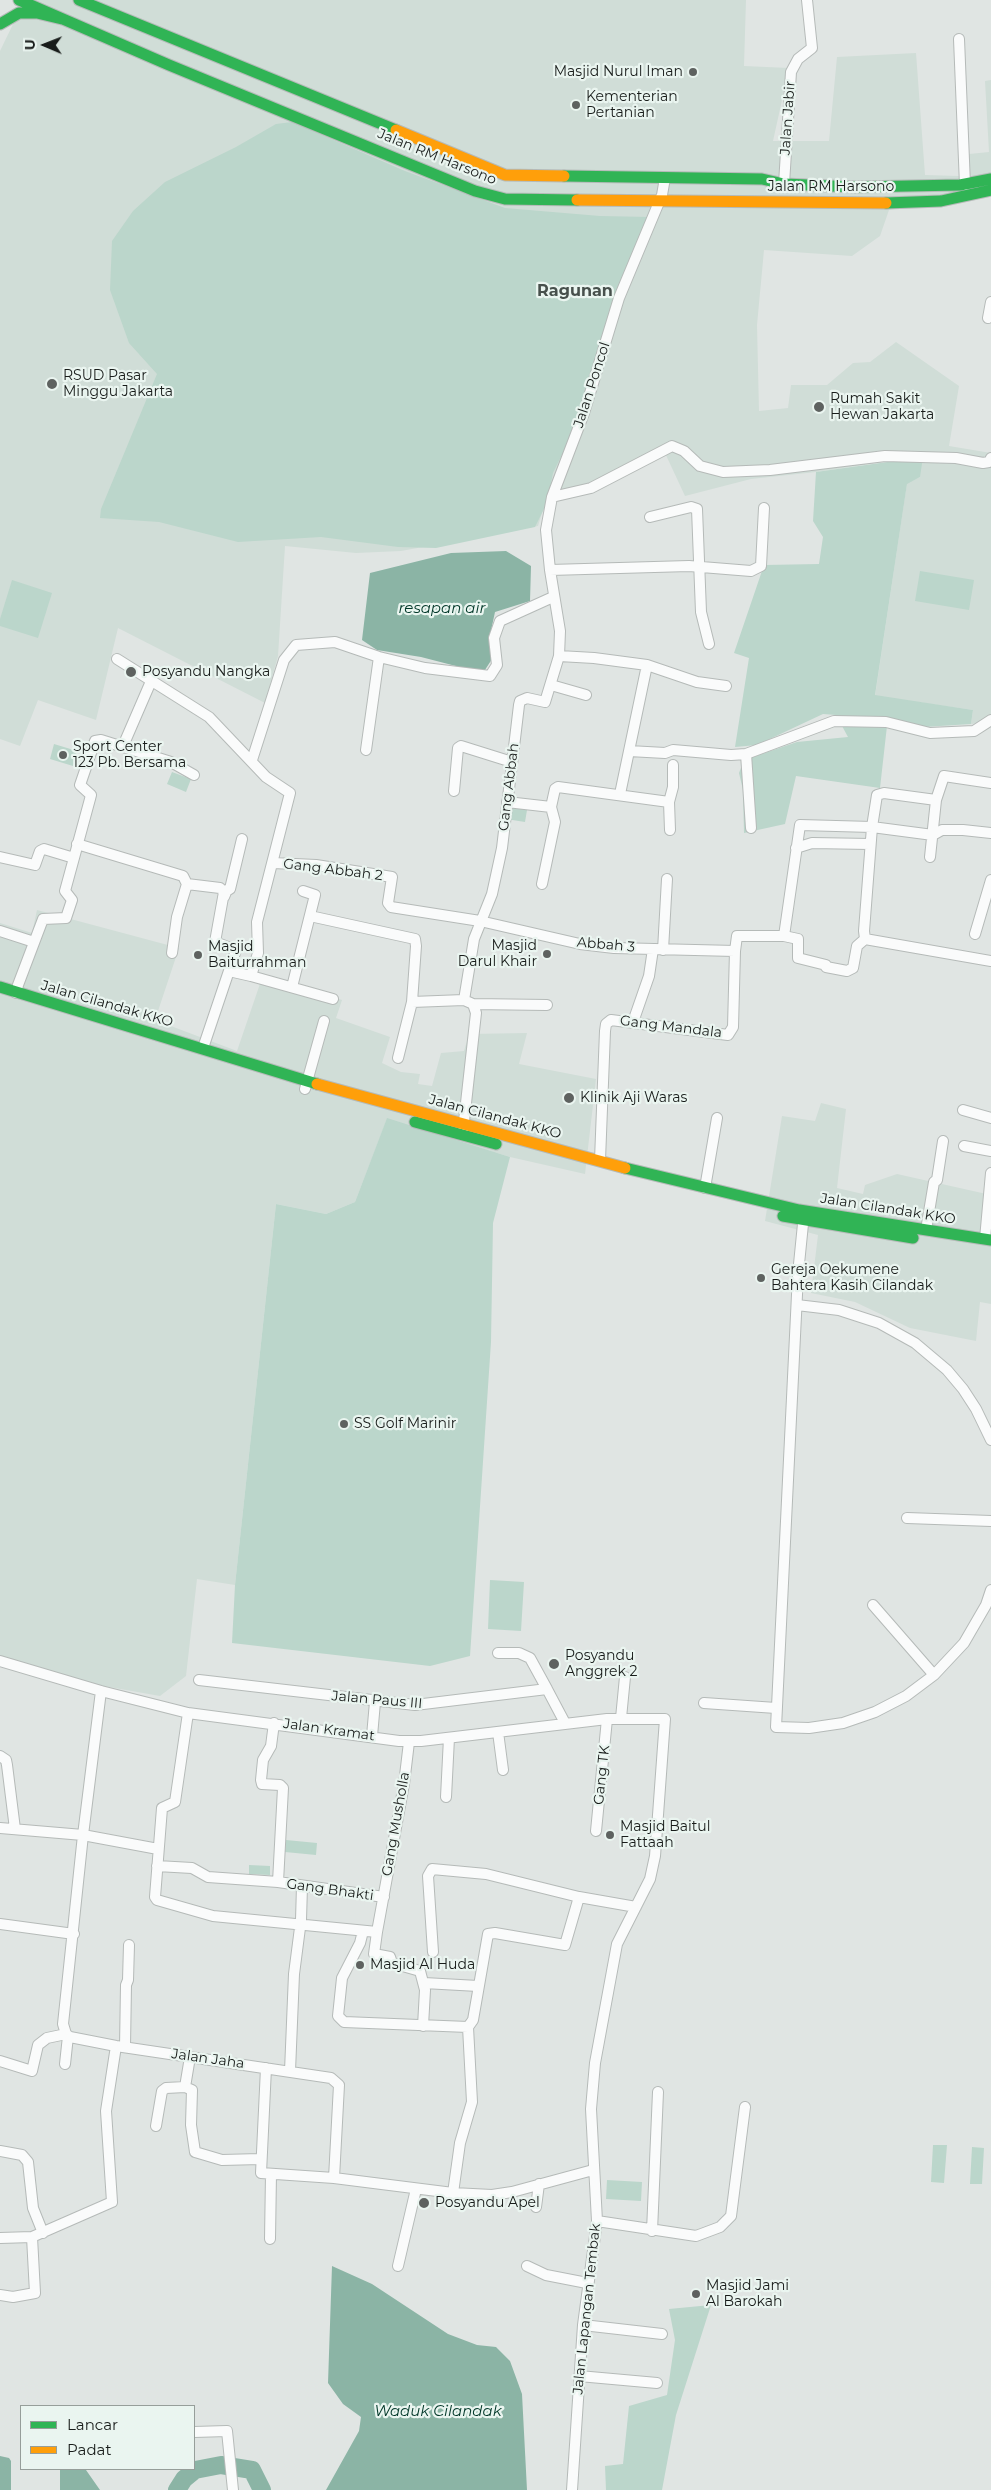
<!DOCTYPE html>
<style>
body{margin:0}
#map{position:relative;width:991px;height:2490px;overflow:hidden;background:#e0e5e3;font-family:Montserrat,sans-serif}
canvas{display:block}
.legend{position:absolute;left:20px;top:2405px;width:175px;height:65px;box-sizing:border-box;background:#eaf5f0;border:1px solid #969e9a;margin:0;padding:6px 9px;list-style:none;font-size:15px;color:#181c1a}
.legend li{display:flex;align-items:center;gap:10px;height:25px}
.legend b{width:25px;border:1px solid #969e9a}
.north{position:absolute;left:20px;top:20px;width:50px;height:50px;-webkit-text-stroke:4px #eaf5f0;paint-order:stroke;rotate:271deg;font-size:14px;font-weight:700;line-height:20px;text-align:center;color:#181c1a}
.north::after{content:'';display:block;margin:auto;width:18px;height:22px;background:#181c1a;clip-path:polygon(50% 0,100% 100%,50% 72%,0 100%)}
</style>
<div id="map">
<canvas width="991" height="2490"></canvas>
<ul class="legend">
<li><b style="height:6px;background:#30b455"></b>Lancar</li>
<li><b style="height:6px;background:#ff9f0a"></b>Padat</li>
</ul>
<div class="north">U</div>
</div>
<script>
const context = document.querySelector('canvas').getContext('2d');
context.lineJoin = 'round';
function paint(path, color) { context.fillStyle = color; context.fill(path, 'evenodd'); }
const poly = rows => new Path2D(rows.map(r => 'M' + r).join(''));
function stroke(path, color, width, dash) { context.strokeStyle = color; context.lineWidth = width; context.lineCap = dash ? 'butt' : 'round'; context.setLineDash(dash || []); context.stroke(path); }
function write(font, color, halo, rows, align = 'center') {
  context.font = font + ' Montserrat,sans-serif'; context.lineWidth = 4.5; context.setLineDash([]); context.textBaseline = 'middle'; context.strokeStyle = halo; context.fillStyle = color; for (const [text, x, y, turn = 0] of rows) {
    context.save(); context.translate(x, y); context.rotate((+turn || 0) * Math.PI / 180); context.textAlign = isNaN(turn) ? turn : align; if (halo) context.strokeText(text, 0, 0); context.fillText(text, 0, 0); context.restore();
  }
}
paint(poly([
 [21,0,746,0,744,66,789,68,773,141,829,141,837,57,916,53,925,175,959,176,959,155,989,152,985,81,991,80,991,192,889,210,880,236,852,256,764,250,757,325,759,411,788,408,791,385,827,385,853,363,870,362,896,342,959,386,949,446,991,453,991,722,971,724,973,710,875,696,907,483,920,477,897,460,816,472,751,479,685,496,665,453,592,493,549,490,538,526,401,551,356,553,285,546,278,656,265,703,118,628,96,720,38,700,20,746,0,739,0,51,15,20],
 [37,910,179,948,155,1020,237,1051,263,975,342,1000,336,1018,390,1037,382,1063,401,1072,420,1074,418,1084,432,1086,441,1053,464,1051,469,1034,527,1033,519,1064,596,1079,585,1174,510,1157,387,1119,355,1202,326,1214,276,1204,235,1585,197,1579,186,1676,160,1696,64,1679,0,1660,0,923,32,933],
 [821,1103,846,1109,837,1188,863,1194,865,1185,897,1174,991,1195,991,1304,980,1302,976,1341,910,1328,855,1302,811,1293,818,1235,765,1221,782,1116,815,1121]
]), '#d0ddd7');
paint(poly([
 [292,122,405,171,505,208,600,216,651,217,620,282,574,430,553,473,547,503,535,527,436,548,398,547,321,537,238,542,159,522,100,518,101,509,157,374,129,343,110,290,112,241,133,211,165,182,236,147,276,124],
 [923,457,920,477,907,484,875,695,973,710,971,724,924,727,888,717,880,788,796,776,785,824,744,833,743,790,739,773,744,760,797,742,848,737,836,715,823,714,757,745,735,747,749,658,734,653,764,565,819,564,823,537,813,521,816,472],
 [920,571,974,580,969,610,915,601],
 [12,580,52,593,38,638,0,626,0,619],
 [54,744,77,751,73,766,50,759],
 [172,772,191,779,186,792,167,784],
 [509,801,528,804,525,822,506,819],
 [387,1118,510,1157,493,1223,491,1342,470,1656,430,1666,232,1643,235,1585,276,1204,326,1214,355,1202],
 [490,1580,524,1582,521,1631,488,1629],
 [286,1840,317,1843,316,1855,285,1852],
 [249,1865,270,1866,270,1875,249,1874],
 [933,2145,947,2145,944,2183,931,2182],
 [972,2147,984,2148,982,2184,970,2184],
 [607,2180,642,2182,641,2201,606,2199],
 [711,2305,676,2415,662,2490,606,2490,605,2466,623,2464,629,2406,667,2395,675,2340,669,2309]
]), '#bbd6cb');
paint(poly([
 [506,551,531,566,530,601,495,612,489,640,492,659,483,673,421,657,377,650,362,640,370,573,451,553],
 [332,2266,372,2284,448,2334,477,2345,496,2347,510,2361,522,2394,527,2490,326,2490,359,2431,361,2417,343,2404,328,2383],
 [0,2456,9,2458,11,2461,11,2490,0,2490],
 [60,2469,86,2470,100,2490,60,2490]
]), '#8bb4a5');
stroke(poly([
 [177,2490,184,2479,195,2470,221,2465,252,2470,262,2490]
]), '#8bb4a5', 18);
const street = poly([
 [959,39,965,185],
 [784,184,791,72,798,59,812,48,807,0],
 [988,318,991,302],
 [552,497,591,488,672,446,684,451,700,466,723,472,770,470,885,456,956,458,983,463,989,462,991,458],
 [650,517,691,507,697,509,701,612,709,644],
 [550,570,689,566,751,571,761,566,764,508],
 [559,656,594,658,647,665,697,682,726,686],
 [117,659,209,717,266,777,290,793,257,922,258,953,251,976,229,971],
 [551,685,586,695],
 [123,746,152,679],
 [366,750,379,657],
 [629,751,665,753,673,750,731,755,746,754,834,721,886,722,930,733,974,731,991,720],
 [746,754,751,828],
 [252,760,284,660,296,645,335,642,379,657,425,668,490,676,497,665,494,638,500,621,553,597],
 [454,791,458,748,461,746,512,762],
 [620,794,647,665],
 [507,802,551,807,555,789,558,787,669,802],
 [670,830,669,802,673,787,673,765],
 [77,844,183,876,187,884,177,917,172,953],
 [796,848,812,843,870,844],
 [0,857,35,865,40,851,44,849,74,858],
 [930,857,936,800,944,776,991,783],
 [273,863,316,865,392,877,388,903,391,907,480,921,580,944,614,948,735,951],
 [187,884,220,888,224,892,215,942,236,950,203,1048],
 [542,884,555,822,551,807],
 [224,897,227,890,230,889,242,839],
 [310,916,415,939,416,946,412,1002],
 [0,931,34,942],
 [975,934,991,880],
 [784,936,800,825,872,827,933,835,942,830,963,830,991,833],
 [865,939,864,931,872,827,877,795,884,793,936,800],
 [865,939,991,961],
 [663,950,667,879],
 [826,967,847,971,853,968,857,946,865,939],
 [251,976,333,999],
 [292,987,315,895,303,891],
 [16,993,18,985,43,919,66,918,72,900,65,891,90,799,91,795,80,785,95,741,101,740,171,762,194,775],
 [473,1004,547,1005],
 [633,1022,649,976,653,949],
 [398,1058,412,1002,464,1000],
 [305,1089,324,1021],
 [963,1110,991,1118],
 [463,1130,476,1013,473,1004,464,1000,474,939,492,894,502,848,519,705,520,701,527,698,545,702,559,656,560,631,550,570,546,530,552,497,584,413,619,298,662,195,665,178],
 [964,1146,991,1151],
 [600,1160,605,1031,606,1024,611,1020,728,1035,733,1027,735,951,737,936,784,936,798,939,798,958,826,965],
 [705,1188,717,1118],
 [804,1214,798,1274,776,1727,809,1728,843,1723,875,1712,906,1696,934,1675,964,1643,986,1605,991,1590],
 [926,1230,934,1182,937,1180,943,1141],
 [985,1239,991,1173],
 [797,1305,839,1310,879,1323,915,1343,947,1370,963,1389,976,1409,991,1440],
 [907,1518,991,1521],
 [873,1605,934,1675],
 [498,1653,519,1653,530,1658,547,1689],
 [0,1661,101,1691,188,1713,399,1741,421,1741,607,1719,665,1719,655,1856,650,1879,617,1944,595,2063,591,2109,597,2221,583,2325,572,2490],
 [199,1680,415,1705,547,1689,565,1723],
 [101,1691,83,1835,63,2024,66,2034,70,2037,116,2046,331,2078,339,2085,334,2178,453,2193,492,2195,512,2192,593,2170],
 [704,1703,776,1708],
 [188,1713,175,1802,162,1808,155,1897,157,1900,213,1916,377,1932,404,1784,409,1742],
 [621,1718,625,1677],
 [274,1723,271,1746,263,1760,261,1780,262,1784,280,1785,283,1788,278,1882,384,1897],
 [498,1732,503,1770],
 [372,1736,375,1702],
 [0,1756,6,1760,7,1765,15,1829],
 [446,1797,449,1738],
 [0,1828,83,1835,158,1849],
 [596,1831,607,1719],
 [157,1866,192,1868,208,1877,278,1882],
 [0,1924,74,1934],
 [363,1931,360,1943,342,1978,338,2016,344,2022,468,2027,473,2020,488,1934,495,1933,565,1945,579,1897],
 [377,1932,374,1954,390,1957,392,1963,420,1971,425,1990,423,2026],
 [433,1952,428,1876,432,1869,486,1874,579,1897,636,1907],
 [424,1983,478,1986],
 [125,2047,126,1985,128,1980,129,1945],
 [0,2061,32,2071,38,2045,47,2038,66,2034],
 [65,2064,68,2036],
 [266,2068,261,2173,334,2178],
 [290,2071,294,1974,301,1920,302,1886],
 [185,2087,192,2090,191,2125,195,2152,222,2160,260,2159],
 [156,2126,162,2091,166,2088,185,2087,190,2057],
 [0,2151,22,2155,28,2162,33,2208,43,2233],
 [453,2193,460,2143,472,2102,468,2027],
 [536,2207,539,2184],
 [597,2221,696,2236,720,2227,731,2216,745,2107],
 [652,2231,658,2092],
 [0,2238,32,2237,112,2202,106,2111,116,2046],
 [270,2239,271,2174],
 [398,2266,416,2189],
 [527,2266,546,2275,587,2283],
 [0,2295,13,2297,35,2293,32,2237],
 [583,2325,662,2334],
 [579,2376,657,2383],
 [194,2432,227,2431,233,2490]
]);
const fast = poly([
 [19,0,169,65,475,191,505,199,577,200],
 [79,0,396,130],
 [0,24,19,13,37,13,62,19],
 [564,176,762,179,784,184,856,187,960,185,991,179],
 [886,203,941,201,991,190],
 [0,987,317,1084],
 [415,1122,496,1144],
 [625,1168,799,1210,991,1240],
 [783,1216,913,1238]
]);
const slow = poly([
 [396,130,505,175,564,176],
 [577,200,886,203],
 [317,1084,625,1168]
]);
stroke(street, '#b5bab8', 12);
stroke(fast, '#b5bab8', 13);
stroke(slow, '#b5bab8', 13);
stroke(street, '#fafbfb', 10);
stroke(fast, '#30b455', 11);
stroke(slow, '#ff9f0a', 11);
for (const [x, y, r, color] of [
 [693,72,5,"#5e6260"],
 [576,105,5,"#5e6260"],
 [52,384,6,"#5e6260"],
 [819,407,6,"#5e6260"],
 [131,672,6,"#5e6260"],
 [63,755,5,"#5e6260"],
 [547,954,5,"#5e6260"],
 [198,955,5,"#5e6260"],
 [569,1098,6,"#5e6260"],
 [761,1278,5,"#5e6260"],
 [344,1424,5,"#5e6260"],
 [554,1664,6,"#5e6260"],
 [610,1835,5,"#5e6260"],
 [360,1965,5,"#5e6260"],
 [424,2203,6,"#5e6260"],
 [696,2294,5,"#5e6260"]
]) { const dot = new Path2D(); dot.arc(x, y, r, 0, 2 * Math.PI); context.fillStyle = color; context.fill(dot); stroke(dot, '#eaf5f0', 2); }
write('14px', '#181c1a', '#eaf5f0', [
 ["Masjid Nurul Iman",683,72,"right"],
 ["Kementerian",586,97],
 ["Pertanian",586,113],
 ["RSUD Pasar",63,376],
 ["Minggu Jakarta",63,392],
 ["Rumah Sakit",830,399],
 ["Hewan Jakarta",830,415],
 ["Posyandu Nangka",142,672],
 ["Sport Center",73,747],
 ["123 Pb. Bersama",73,763],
 ["Masjid",537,946,"right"],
 ["Darul Khair",537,962,"right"],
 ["Masjid",208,947],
 ["Baiturrahman",208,963],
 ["Klinik Aji Waras",580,1098],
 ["Gereja Oekumene",771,1270],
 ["Bahtera Kasih Cilandak",771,1286],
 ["SS Golf Marinir",354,1424],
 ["Posyandu",565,1656],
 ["Anggrek 2",565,1672],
 ["Masjid Baitul",620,1827],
 ["Fattaah",620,1843],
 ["Masjid Al Huda",370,1965],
 ["Posyandu Apel",435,2203],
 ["Masjid Jami",706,2286],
 ["Al Barokah",706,2302]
], 'left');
write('14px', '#181c1a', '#eaf5f0', [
 ["Jalan Jabir",788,118,-86],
 ["Jalan RM Harsono",437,157,22],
 ["Jalan RM Harsono",831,187],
 ["Jalan Poncol",592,385,-72],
 ["Gang Abbah",509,787,-83],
 ["Gang Abbah 2",333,870,7],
 ["Abbah 3",606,945,5],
 ["Jalan Cilandak KKO",107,1004,16],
 ["Gang Mandala",671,1027,7],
 ["Jalan Cilandak KKO",495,1117,15],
 ["Jalan Cilandak KKO",888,1209,9],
 ["Jalan Paus III",377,1700,5],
 ["Jalan Kramat",329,1730,8],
 ["Gang TK",602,1775,-84],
 ["Gang Musholla",396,1824,-80],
 ["Gang Bhakti",330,1890,8],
 ["Jalan Jaha",208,2059,8],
 ["Jalan Lapangan Tembak",587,2309,-84]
]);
write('italic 15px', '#013728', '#eaf5f0', [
 ["resapan air",442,609],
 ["Waduk Cilandak",438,2412]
]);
write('bold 16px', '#47504c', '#eaf5f0', [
 ["Ragunan",575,291]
]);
</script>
